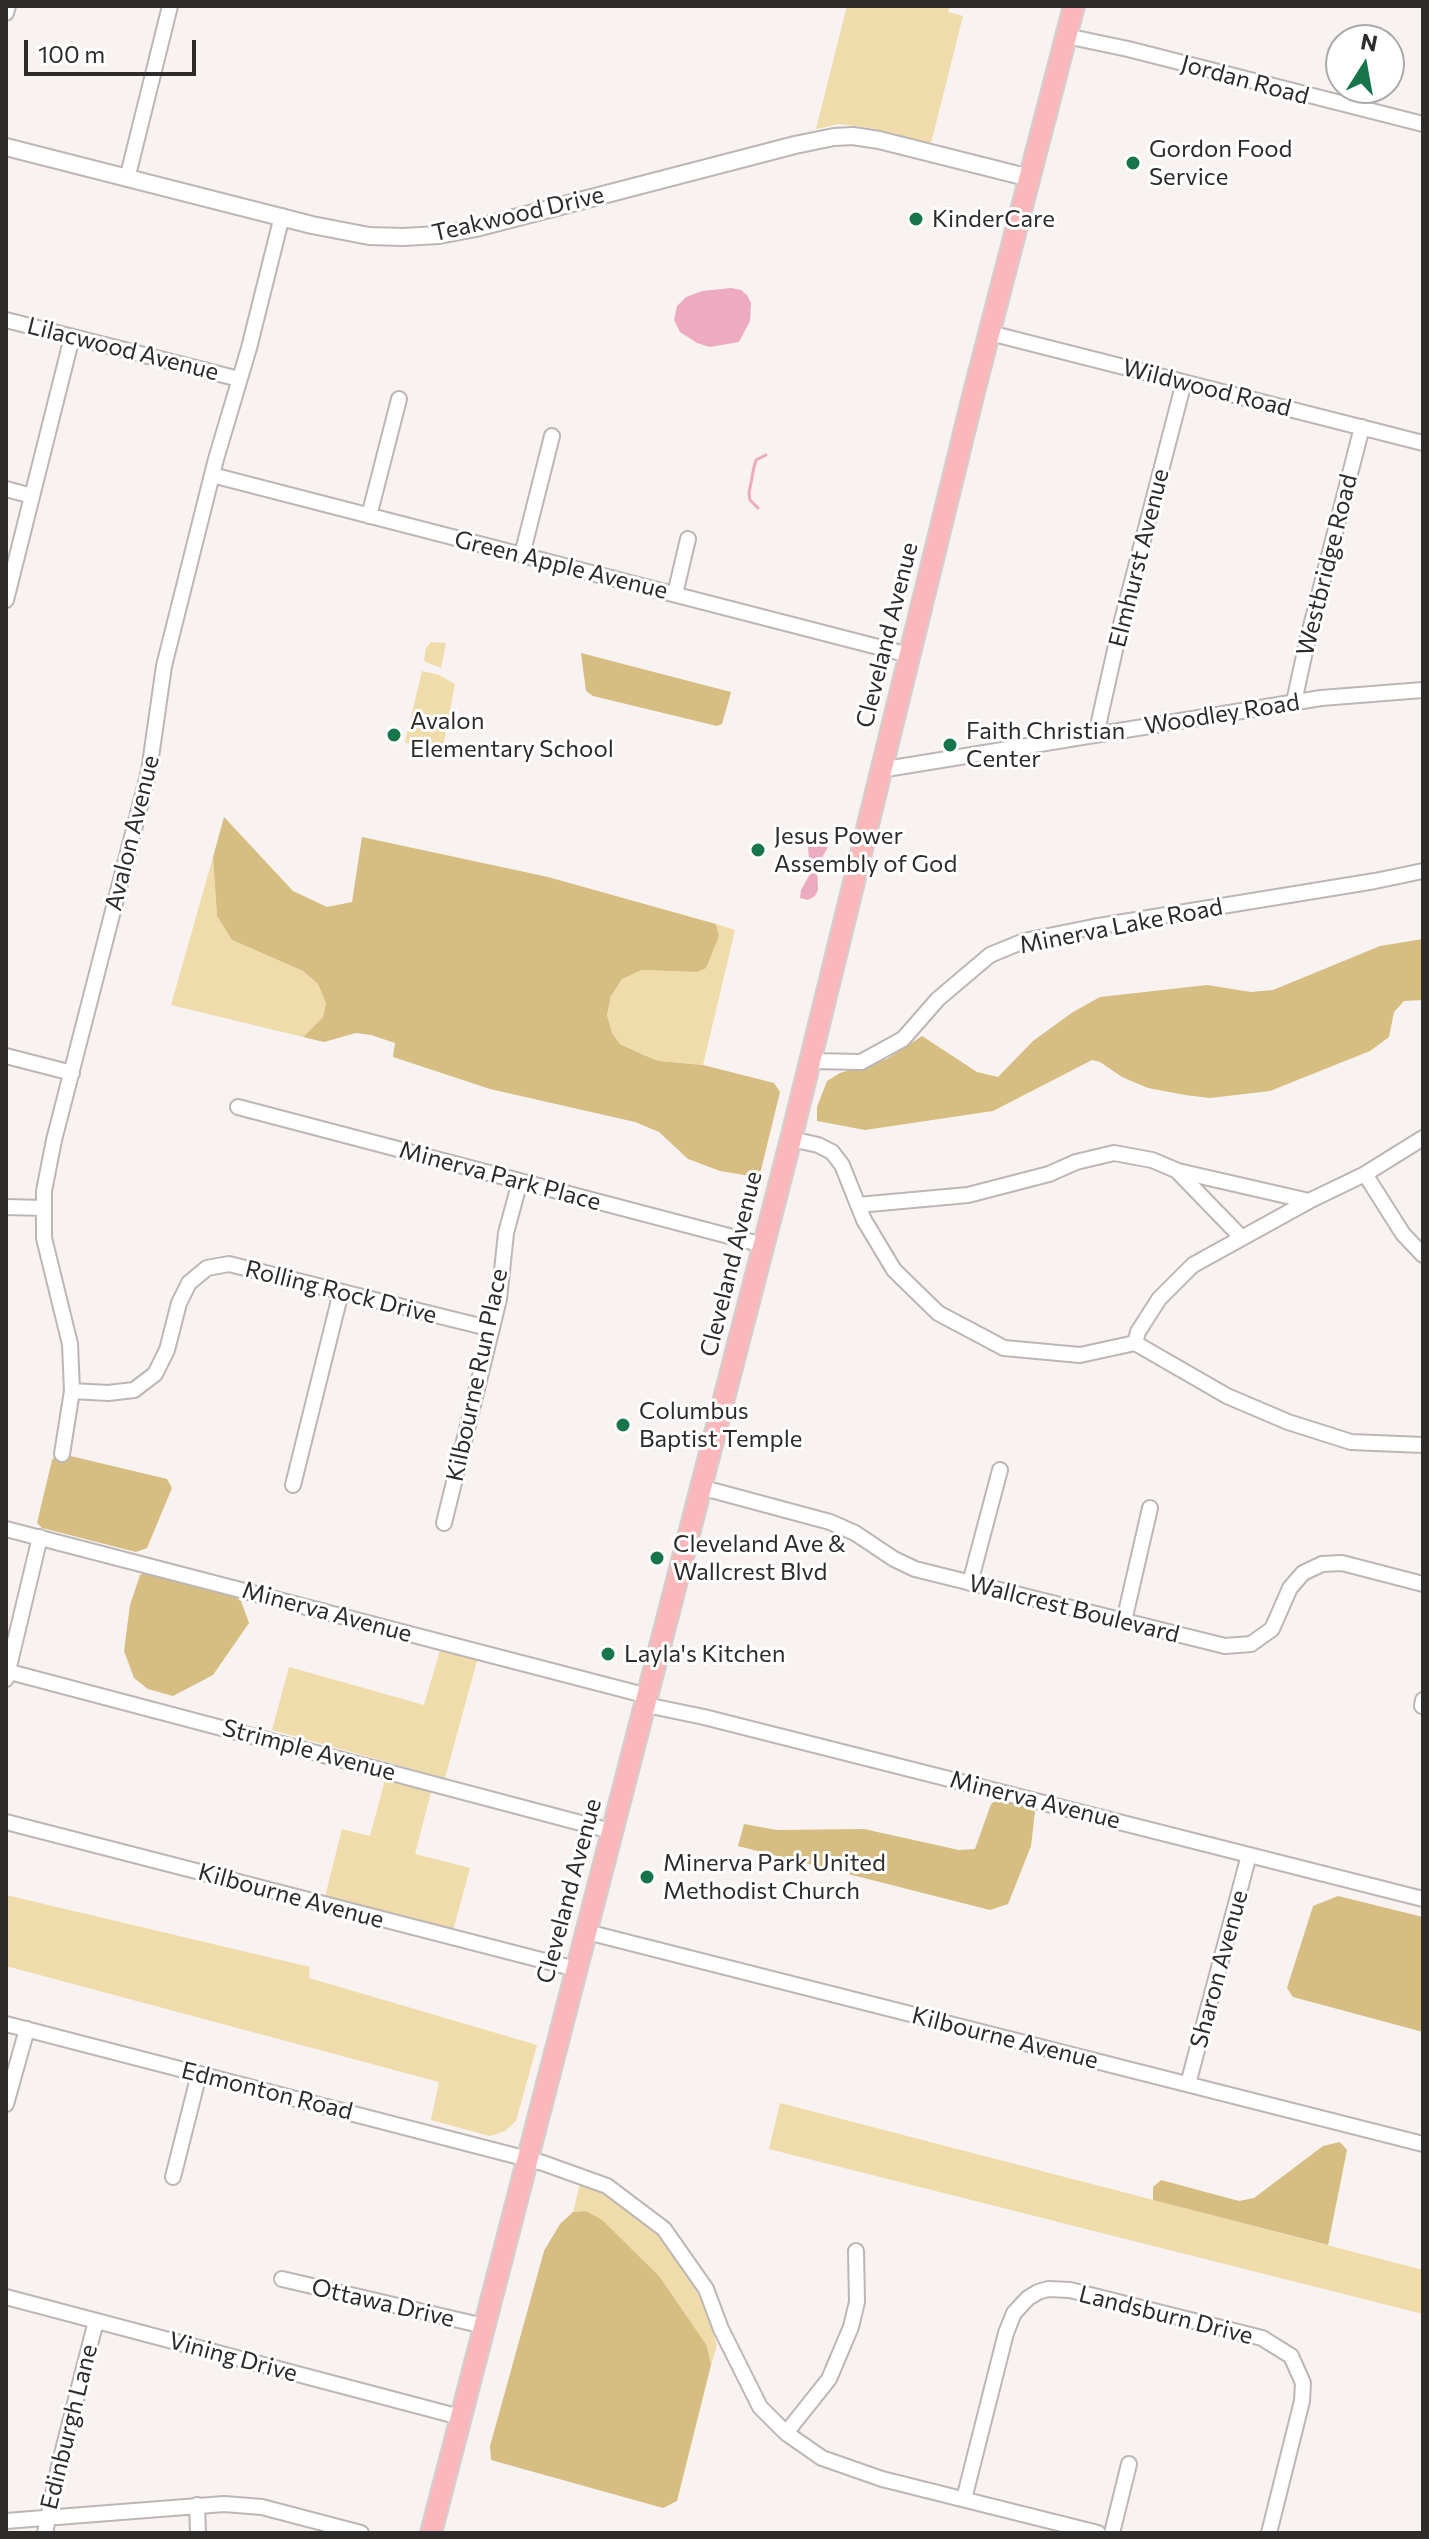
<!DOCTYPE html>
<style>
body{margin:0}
#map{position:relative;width:1429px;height:2539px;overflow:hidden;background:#f8f2f0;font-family:Commissioner,sans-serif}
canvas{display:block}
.frame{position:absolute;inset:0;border:8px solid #2e2b2b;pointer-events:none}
.north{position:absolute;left:1325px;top:24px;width:80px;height:80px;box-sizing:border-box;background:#fff;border:2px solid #abaaaa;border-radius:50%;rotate:11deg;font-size:22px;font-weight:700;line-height:32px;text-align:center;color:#2e2b2b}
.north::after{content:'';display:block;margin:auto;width:28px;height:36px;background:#16754b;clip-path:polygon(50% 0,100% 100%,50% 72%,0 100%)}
.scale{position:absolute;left:24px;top:40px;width:172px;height:36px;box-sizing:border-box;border:4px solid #2e2b2b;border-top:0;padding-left:10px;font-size:24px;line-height:28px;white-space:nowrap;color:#2e2b2b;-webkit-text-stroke:6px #fff;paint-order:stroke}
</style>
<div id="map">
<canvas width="1429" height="2539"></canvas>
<div class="frame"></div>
<div class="north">N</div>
<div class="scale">100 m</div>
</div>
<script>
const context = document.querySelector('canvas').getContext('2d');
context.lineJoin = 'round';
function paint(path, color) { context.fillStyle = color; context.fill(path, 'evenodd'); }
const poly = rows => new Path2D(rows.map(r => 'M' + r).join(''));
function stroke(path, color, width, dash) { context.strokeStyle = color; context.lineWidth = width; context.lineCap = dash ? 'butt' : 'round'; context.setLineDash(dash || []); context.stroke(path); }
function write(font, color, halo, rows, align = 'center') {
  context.font = font + ' Commissioner,sans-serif'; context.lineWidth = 6; context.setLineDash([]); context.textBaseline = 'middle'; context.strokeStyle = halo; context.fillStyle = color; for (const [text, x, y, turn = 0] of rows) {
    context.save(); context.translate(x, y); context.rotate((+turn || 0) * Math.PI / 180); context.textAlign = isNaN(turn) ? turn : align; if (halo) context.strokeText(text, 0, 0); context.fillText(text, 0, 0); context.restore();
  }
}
paint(poly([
 [847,6,950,6,948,12,963,16,931,143,870,128,839,124,816,129],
 [431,642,446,643,441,668,424,661,426,648],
 [422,671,439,675,455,684,443,747,437,759,405,742],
 [213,857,217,916,232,940,303,971,318,984,326,1003,323,1017,303,1037,171,1005],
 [716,924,735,930,703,1065,659,1061,620,1044,612,1033,607,1015,611,996,622,979,642,970,698,972,719,936],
 [441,1647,478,1657,445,1778,272,1730,289,1667,424,1705],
 [386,1776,432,1788,415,1854,470,1868,453,1931,325,1897,342,1829,370,1836],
 [6,1895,310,1967,309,1978,537,2045,516,2121,505,2131,490,2136,431,2120,439,2082,6,1966],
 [780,2103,1423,2270,1423,2314,769,2149],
 [580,2183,614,2200,636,2215,655,2232,674,2254,702,2301,717,2345,711,2365,707,2346,586,2211,573,2212]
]), '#f0dcaa');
paint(poly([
 [581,653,731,692,722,724,717,726,593,696,586,691],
 [224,817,293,891,327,907,352,902,362,837,548,877,716,924,719,936,706,968,697,972,642,970,622,979,611,996,607,1015,612,1033,620,1044,644,1055,659,1061,703,1065,774,1083,780,1092,761,1170,756,1177,720,1171,688,1159,659,1132,635,1122,490,1089,393,1057,395,1043,371,1035,356,1033,324,1042,303,1037,323,1017,326,1003,318,984,303,971,232,940,217,916,213,857],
 [1423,939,1423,1000,1404,1001,1394,1012,1389,1037,1370,1051,1270,1091,1210,1098,1185,1095,1148,1088,1122,1077,1100,1062,1092,1060,993,1111,865,1130,817,1121,817,1107,827,1081,840,1073,887,1059,922,1036,977,1072,998,1077,1033,1041,1073,1012,1100,997,1207,985,1251,992,1273,990,1380,946],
 [58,1453,167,1479,172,1488,147,1548,136,1552,42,1528,37,1523,52,1460],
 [150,1571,219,1588,241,1601,249,1623,213,1675,173,1696,148,1689,134,1678,124,1651,130,1605,140,1575],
 [999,1798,1023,1800,1035,1811,1031,1846,1008,1904,990,1910,738,1846,744,1824,777,1830,864,1829,959,1850,975,1849,991,1804],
 [1338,1896,1423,1917,1423,2032,1293,1997,1287,1988,1313,1906],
 [1340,2142,1347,2150,1328,2245,1153,2200,1153,2187,1161,2180,1239,2201,1254,2198,1323,2146],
 [586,2211,602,2220,659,2276,707,2346,711,2365,677,2501,663,2508,491,2460,490,2446,544,2251,560,2224,573,2212]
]), '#d6be82');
paint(poly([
 [731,288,741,290,747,295,751,303,750,321,739,342,710,347,697,343,680,332,674,320,677,306,686,297,702,291],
 [822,829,830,833,827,849,817,866,818,890,815,896,808,900,800,898,801,890,810,874,808,846,817,831]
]), '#edabc2');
stroke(poly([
 [758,508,750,500,749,493,754,467,756,460,766,455]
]), '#edabc2', 3);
const minor = poly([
 [6,13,8,6],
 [1066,36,1128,49,1423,124],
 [127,179,170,6],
 [6,320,239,379],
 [990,333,1423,443],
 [212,475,909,655],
 [6,489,32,496],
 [369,516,399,399],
 [522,555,552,436],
 [675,594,688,539],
 [6,600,72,337],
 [1294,702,1307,642,1362,427],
 [1096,735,1119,632,1184,382],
 [880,770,1321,698,1423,690],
 [6,1056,72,1073],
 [811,1061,861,1062,903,1039,938,999,990,955,1024,941,1093,927,1375,881,1423,871],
 [238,1107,763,1245],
 [791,1139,818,1145,832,1152,842,1165,864,1220,894,1270,938,1313,1004,1348,1080,1355,1135,1343,1227,1396,1288,1422,1351,1442,1423,1445],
 [1178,1172,1242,1238],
 [1365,1174,1403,1234,1423,1255],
 [858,1205,968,1195,1049,1174,1076,1162,1114,1153,1152,1160,1178,1171,1309,1201,1365,1174,1423,1138],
 [6,1207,44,1208],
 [1135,1343,1138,1332,1159,1299,1193,1265,1309,1201],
 [72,1391,108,1393,134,1390,155,1374,167,1350,179,1303,189,1283,207,1268,229,1264,492,1329],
 [62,1454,72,1391,70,1344,44,1238,44,1191,54,1140,149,771,164,666,216,459,249,348,282,216],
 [293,1485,341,1292],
 [700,1487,830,1522,855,1533,894,1559,915,1569,1225,1646,1251,1644,1272,1629,1290,1588,1303,1573,1322,1564,1342,1563,1423,1584],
 [444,1523,499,1299,506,1233,520,1181],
 [6,1529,648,1696],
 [970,1583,1000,1470],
 [1124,1621,1150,1508],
 [6,1671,611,1831],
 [6,1679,40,1537],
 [646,1705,704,1717,1423,1899],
 [1422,1706,1423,1700],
 [6,1822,576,1969],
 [587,1932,1423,2144],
 [6,2024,543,2163,607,2186,664,2229,706,2289,721,2329,760,2407,786,2433,822,2458,882,2479,1098,2533],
 [1188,2084,1249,1855],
 [6,2104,27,2029],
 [173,2177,199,2074],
 [282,2279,484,2326],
 [6,2297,460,2417],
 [786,2433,829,2379,851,2327,857,2302,856,2251],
 [964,2499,1006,2333,1014,2313,1028,2298,1038,2292,1048,2289,1070,2290,1262,2338,1291,2356,1303,2383,1302,2401,1269,2533],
 [197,2505,198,2533],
 [6,2521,224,2504,262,2507,361,2533],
 [45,2533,60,2462,96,2321],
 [1112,2533,1129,2464]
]);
const tertiary = poly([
 [6,147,312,225,369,236,403,237,439,235,476,228,795,145,834,137,853,136,879,140,1030,178]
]);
const primary = poly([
 [431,2533,791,1139,974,392,1074,6]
]);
stroke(minor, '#bcb7b5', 18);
stroke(tertiary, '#bcb7b5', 20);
stroke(primary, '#d1d0d0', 24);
stroke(minor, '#fff', 14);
stroke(tertiary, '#fff', 16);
stroke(primary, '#fab8ba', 20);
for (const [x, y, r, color] of [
 [1133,163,8,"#16754b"],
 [916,219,8,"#16754b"],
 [394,735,8,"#16754b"],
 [950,745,8,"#16754b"],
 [758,850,8,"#16754b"],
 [623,1425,8,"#16754b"],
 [657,1558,8,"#16754b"],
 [608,1654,8,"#16754b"],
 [647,1877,8,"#16754b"]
]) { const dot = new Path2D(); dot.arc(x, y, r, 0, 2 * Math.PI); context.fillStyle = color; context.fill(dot); stroke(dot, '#fff', 3); }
write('24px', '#2e2b2b', '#fff', [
 ["Jordan Road",1245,80,15],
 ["Teakwood Drive",518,214,-13],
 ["Lilacwood Avenue",123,349,14],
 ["Wildwood Road",1207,388,14],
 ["Elmhurst Avenue",1139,558,-76],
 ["Green Apple Avenue",561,565,14],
 ["Westbridge Road",1327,565,-76],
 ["Cleveland Avenue",887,635,-76],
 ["Woodley Road",1222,714,-9],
 ["Avalon Avenue",132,833,-76],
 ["Minerva Lake Road",1121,926,-11],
 ["Minerva Park Place",500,1176,15],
 ["Cleveland Avenue",731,1264,-76],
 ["Rolling Rock Drive",341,1292,14],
 ["Kilbourne Run Place",477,1375,-78],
 ["Wallcrest Boulevard",1074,1609,14],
 ["Minerva Avenue",327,1612,15],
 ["Strimple Avenue",309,1750,15],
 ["Minerva Avenue",1035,1800,14],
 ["Cleveland Avenue",569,1891,-75],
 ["Kilbourne Avenue",291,1896,15],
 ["Sharon Avenue",1219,1969,-75],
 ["Kilbourne Avenue",1005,2038,14],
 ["Edmonton Road",267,2091,14],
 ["Ottawa Drive",383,2303,13],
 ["Landsburn Drive",1166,2315,14],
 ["Vining Drive",233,2357,15],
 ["Edinburgh Lane",69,2427,-76]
]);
write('24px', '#2e2b2b', '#fff', [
 ["Gordon Food",1149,149],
 ["Service",1149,177],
 ["KinderCare",932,219],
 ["Avalon",410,721],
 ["Elementary School",410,749],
 ["Faith Christian",966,731],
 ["Center",966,759],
 ["Jesus Power",774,836],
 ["Assembly of God",774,864],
 ["Columbus",639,1411],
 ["Baptist Temple",639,1439],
 ["Cleveland Ave &",673,1544],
 ["Wallcrest Blvd",673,1572],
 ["Layla's Kitchen",624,1654],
 ["Minerva Park United",663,1863],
 ["Methodist Church",663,1891]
], 'left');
</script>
